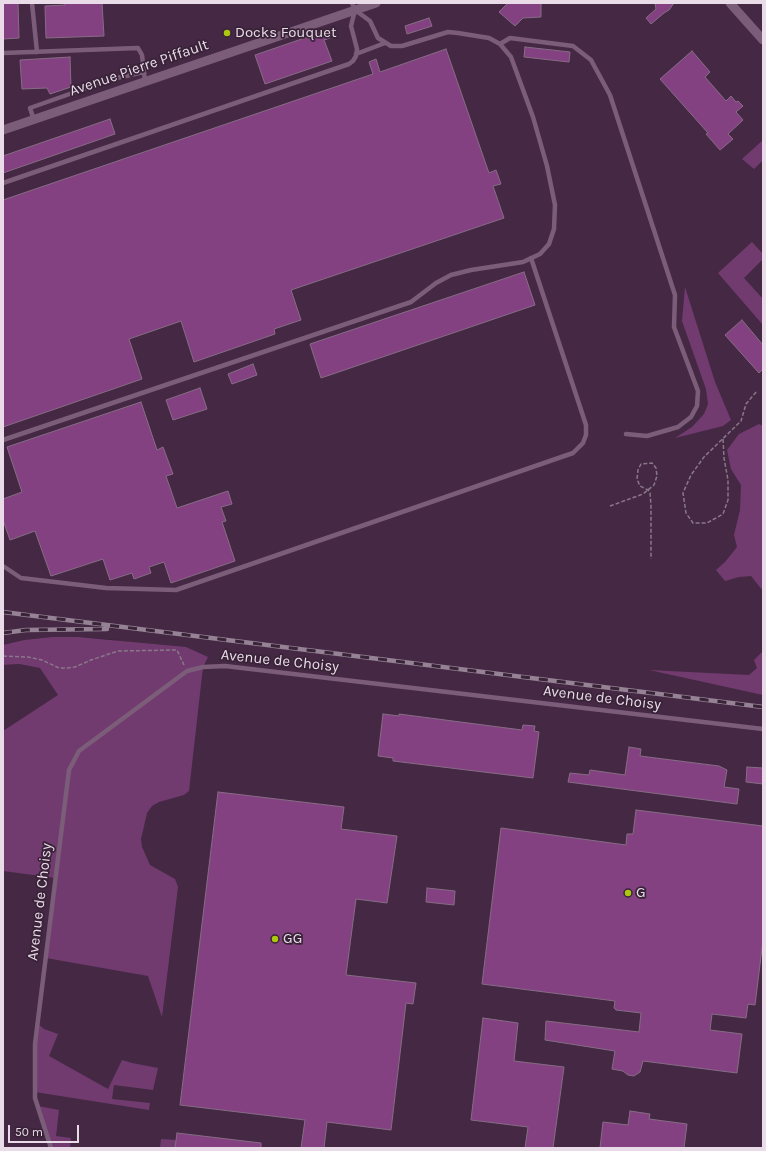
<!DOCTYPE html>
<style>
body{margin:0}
#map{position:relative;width:766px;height:1151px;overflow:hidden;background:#392338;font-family:Karla,sans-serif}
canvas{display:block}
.frame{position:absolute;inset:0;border:4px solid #eadbe9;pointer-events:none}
.scale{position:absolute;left:8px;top:1125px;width:71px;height:18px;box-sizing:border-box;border:2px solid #eadbe9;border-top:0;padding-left:5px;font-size:12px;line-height:14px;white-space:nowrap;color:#eadbe9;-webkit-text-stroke:3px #392338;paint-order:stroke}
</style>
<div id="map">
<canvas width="766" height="1151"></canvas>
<div class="frame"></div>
<div class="scale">50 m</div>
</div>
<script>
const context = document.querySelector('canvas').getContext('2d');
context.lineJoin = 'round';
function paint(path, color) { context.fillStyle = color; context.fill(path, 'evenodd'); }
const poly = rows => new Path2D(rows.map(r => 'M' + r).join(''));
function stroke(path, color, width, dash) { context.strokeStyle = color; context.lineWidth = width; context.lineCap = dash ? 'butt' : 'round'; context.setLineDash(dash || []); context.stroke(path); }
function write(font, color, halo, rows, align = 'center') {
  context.font = font + ' Karla,sans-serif'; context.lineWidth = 3.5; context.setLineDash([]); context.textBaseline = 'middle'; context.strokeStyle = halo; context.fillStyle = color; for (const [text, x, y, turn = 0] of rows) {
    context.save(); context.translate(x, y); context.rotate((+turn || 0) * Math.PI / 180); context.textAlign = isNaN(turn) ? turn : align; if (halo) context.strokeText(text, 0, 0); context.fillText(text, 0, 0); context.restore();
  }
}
paint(poly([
 [3,3,763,3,763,1148,3,1148,3,665,19,664,40,668,118,640,78,637,52,637,24,640,3,645]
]), '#452944');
paint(poly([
 [763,140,763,160,754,169,742,159],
 [752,242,763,254,763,259,744,278,763,299,763,325,718,273],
 [685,287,715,382,731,420,723,426,675,438,692,427,704,414,708,404,706,389,682,321],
 [759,424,763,426,763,591,751,576,739,577,725,581,716,570,725,562,737,547,734,535,740,510,741,485,731,469,727,450,739,434],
 [52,637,78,637,186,647,208,657,203,667,189,791,184,795,159,802,152,806,147,813,141,839,142,847,150,865,175,879,178,887,162,1017,148,976,46,958,56,878,3,871,3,731,58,695,40,668,19,664,3,665,3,645,24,640],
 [763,651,763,695,649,670,749,675,757,668,754,660],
 [37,1023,44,1029,58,1034,49,1056,108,1089,122,1060,132,1063,158,1068,153,1090,114,1085,112,1099,150,1103,149,1110,35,1092],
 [38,1106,59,1110,56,1136,71,1138,70,1148,51,1148],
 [161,1139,176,1140,175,1148,160,1148]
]), '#713b6f');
const building = poly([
 [3,3,18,3,19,38,3,39,3,3],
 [65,3,102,3,104,36,46,38,45,6,65,5,65,3],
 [508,3,541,3,541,17,523,18,515,26,499,12,508,3],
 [655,3,674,3,669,10,664,13,651,24,646,18,656,9,655,3],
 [429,18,432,26,407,34,405,26,429,18],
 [328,30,330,38,324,40,332,61,265,84,255,55,328,30],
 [525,47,570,52,569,62,524,57,525,47],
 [446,49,489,173,496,170,501,184,493,186,504,218,291,290,301,320,274,329,275,334,194,362,181,321,129,339,142,379,3,427,3,200,373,74,369,62,376,59,380,72,446,49],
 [692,51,710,72,705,77,726,101,731,96,736,102,738,101,743,106,736,112,743,120,728,134,733,139,720,150,706,134,708,133,660,79,692,51],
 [70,57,71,87,50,94,47,88,22,89,20,60,70,57],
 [110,119,115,134,3,173,3,156,110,119],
 [524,272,535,305,321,378,310,344,524,272],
 [742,320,763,345,763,369,759,373,725,335,742,320],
 [253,364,257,375,232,384,228,374,253,364],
 [200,388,207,409,173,420,166,400,200,388],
 [141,402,157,450,163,447,173,474,166,476,177,508,228,491,232,504,221,507,226,521,222,522,235,561,171,583,164,562,149,567,151,573,134,579,132,573,110,580,103,559,51,576,35,531,10,540,3,520,3,499,22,492,7,447,141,402],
 [383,714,399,716,399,714,522,730,523,725,535,726,534,731,539,732,533,778,393,761,393,758,378,756,383,714],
 [629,747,641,749,640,756,719,766,727,770,724,787,739,789,737,804,568,782,570,773,589,775,590,770,625,775,629,747],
 [747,767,763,768,763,784,746,782,747,767],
 [218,792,344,807,341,829,397,836,387,903,356,899,346,975,416,983,413,1004,406,1003,391,1130,327,1122,324,1148,301,1148,305,1120,180,1105,218,792],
 [636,810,763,826,763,940,755,1005,748,1004,746,1018,712,1014,710,1030,742,1034,737,1073,643,1061,640,1072,634,1076,628,1075,623,1071,612,1069,615,1051,545,1040,546,1021,639,1032,641,1013,616,1010,614,1008,615,1001,482,984,501,828,626,845,627,834,633,834,636,810],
 [427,888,455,891,454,905,426,902,427,888],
 [483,1018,518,1023,514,1061,564,1067,553,1148,525,1148,528,1127,471,1120,483,1018],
 [630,1111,650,1114,649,1119,687,1124,684,1148,600,1148,603,1122,628,1125,630,1111],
 [177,1133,261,1143,261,1148,175,1148,177,1133]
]);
paint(building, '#844182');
stroke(building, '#866c84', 1);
stroke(poly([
 [723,439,724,458,728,480,728,500,723,514,707,523,693,523,686,513,683,493,691,475,704,457,741,421,746,404,757,391],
 [610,506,643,494,648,490,654,485,657,476,656,468,652,463,641,464,638,470,637,479,640,486,648,490,650,493,651,506,651,559],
 [3,656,28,657,42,660,59,668,67,668,75,667,91,660,118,651,177,650,184,665]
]), '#8a7789', 1.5, [4, 2]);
stroke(poly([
 [32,3,37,52],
 [500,44,510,38,573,46,591,60,610,95,675,295,674,327,698,391,697,406,691,417,678,427,647,436,626,434],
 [3,53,138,48,142,55,145,81],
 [356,54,385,43],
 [34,120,30,108,112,79,144,72],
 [3,183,349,64,353,61,356,56,357,49,351,26,355,10,352,3],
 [3,440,411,302,436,283,451,275,471,270,523,262,540,254,549,244,554,229,555,205,547,166,533,117,511,57,500,44,489,38,458,33,448,32,402,46,391,46,378,38,370,21,355,10],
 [3,566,21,578,106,588,176,590,573,453,583,443,586,435,586,425,531,258],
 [51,1148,35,1098,35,1044,69,770,79,751,187,671,203,667,225,666,763,729]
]), '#7b5d79', 4.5);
stroke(poly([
 [730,3,763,40],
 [3,130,376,3]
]), '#7b5d79', 9);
const rail = poly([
 [3,612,763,707],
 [3,633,26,630,107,629]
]);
stroke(rail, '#958294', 4.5);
stroke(rail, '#392338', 3, [9]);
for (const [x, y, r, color] of [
 [227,33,4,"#adc60e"],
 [628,893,4,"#adc60e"],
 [275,939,4,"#adc60e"]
]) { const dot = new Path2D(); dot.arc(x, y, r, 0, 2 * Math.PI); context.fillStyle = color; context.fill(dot); stroke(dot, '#392338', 1.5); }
write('15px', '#eadbe9', '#392338', [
 ["Docks Fouquet",235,33],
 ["G",636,893],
 ["GG",283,939]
], 'left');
write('15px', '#eadbe9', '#392338', [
 ["Avenue Pierre Piffault",139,68,-19],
 ["Avenue de Choisy",280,661,6],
 ["Avenue de Choisy",602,698,7],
 ["Avenue de Choisy",40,902,-83]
]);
</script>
